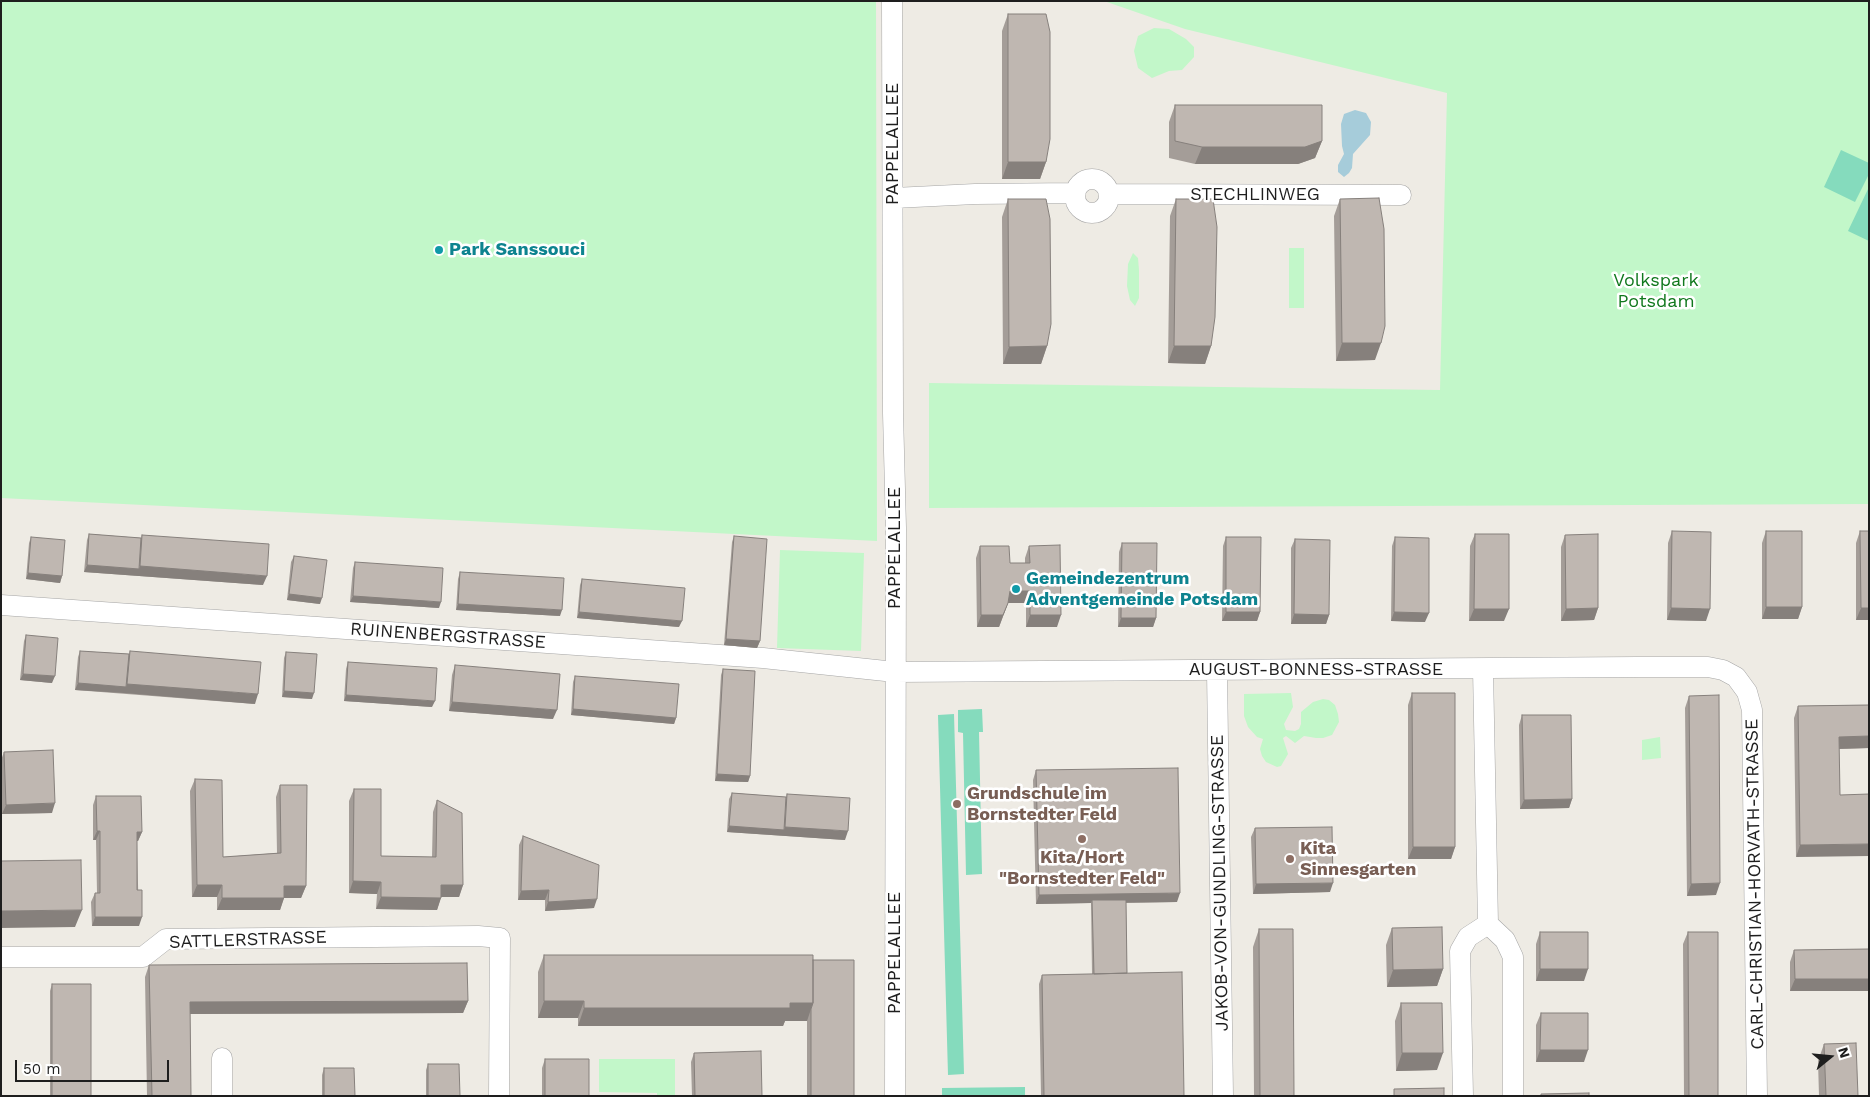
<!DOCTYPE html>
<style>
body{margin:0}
#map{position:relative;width:1870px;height:1097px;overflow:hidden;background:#eeebe4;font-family:"Work Sans",sans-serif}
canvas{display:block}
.frame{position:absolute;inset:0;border:2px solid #1e1e1e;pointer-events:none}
.north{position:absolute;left:1805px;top:1032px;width:50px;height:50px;-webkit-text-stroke:4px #fff;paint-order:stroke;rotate:73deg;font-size:14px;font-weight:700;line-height:20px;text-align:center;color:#1e1e1e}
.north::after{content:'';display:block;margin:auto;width:18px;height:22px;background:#1e1e1e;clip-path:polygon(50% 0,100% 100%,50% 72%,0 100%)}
.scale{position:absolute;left:15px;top:1060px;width:154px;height:22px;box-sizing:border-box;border:2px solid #1e1e1e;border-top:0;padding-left:6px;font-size:15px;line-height:18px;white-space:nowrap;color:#1e1e1e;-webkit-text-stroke:4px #fff;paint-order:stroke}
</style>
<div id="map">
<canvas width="1870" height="1097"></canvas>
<div class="frame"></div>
<div class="north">N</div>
<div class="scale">50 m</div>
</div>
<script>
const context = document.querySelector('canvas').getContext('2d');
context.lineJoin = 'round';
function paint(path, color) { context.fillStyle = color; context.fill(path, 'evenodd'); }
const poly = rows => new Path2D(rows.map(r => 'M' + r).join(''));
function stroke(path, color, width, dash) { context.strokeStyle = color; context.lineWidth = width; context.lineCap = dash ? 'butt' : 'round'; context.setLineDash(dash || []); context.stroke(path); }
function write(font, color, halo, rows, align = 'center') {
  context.font = font + ' "Work Sans",sans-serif'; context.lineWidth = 5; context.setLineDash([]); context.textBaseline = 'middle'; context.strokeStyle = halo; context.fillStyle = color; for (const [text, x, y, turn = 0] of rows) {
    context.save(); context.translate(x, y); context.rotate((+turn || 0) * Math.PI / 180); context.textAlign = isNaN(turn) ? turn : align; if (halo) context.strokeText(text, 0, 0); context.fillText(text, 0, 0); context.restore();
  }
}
paint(poly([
 [1,1,876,1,877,541,1,498],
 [1104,1,1869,1,1869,504,929,508,929,383,1440,390,1447,93,1185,29],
 [1154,28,1169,29,1186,39,1194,47,1194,57,1182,70,1169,71,1152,78,1138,68,1134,51,1138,36],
 [1289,248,1304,248,1304,308,1289,308],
 [1133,253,1138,258,1139,270,1139,298,1135,306,1130,300,1127,286,1128,264],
 [780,550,864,553,861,651,777,648],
 [1291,693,1293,707,1284,724,1286,730,1295,731,1299,729,1301,724,1301,712,1313,702,1323,699,1329,700,1335,705,1338,714,1339,722,1332,735,1323,738,1316,738,1304,736,1295,743,1286,736,1283,738,1288,754,1281,766,1277,767,1266,762,1262,756,1260,749,1263,739,1257,737,1248,727,1244,716,1244,694],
 [1660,737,1661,758,1642,760,1642,740],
 [599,1059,675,1059,675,1096,657,1096,657,1093,599,1092]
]), '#c2f7c9');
paint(poly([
 [1841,150,1869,163,1869,174,1855,202,1824,187],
 [1869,187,1869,241,1848,231],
 [982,709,983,732,979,732,982,874,966,875,963,733,958,732,958,710],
 [954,714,964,1074,948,1075,938,715],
 [1025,1087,1025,1096,942,1096,942,1088]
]), '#85dbbd');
paint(poly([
 [1355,110,1366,113,1371,122,1370,135,1353,154,1352,168,1349,173,1344,177,1338,172,1338,165,1344,154,1342,146,1341,124,1344,114]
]), '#a6ccda');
const minor = poly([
 [892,1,893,413,896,528,895,1096],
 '1075 196a17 17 0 1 1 34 0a17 17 0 1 1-34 0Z',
 [1109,194,1401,195],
 [894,198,975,194,1075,193],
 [1,605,763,658,895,672,1638,667,1708,667,1723,670,1736,677,1747,692,1752,710,1757,1096],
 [1483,669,1488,924,1505,940,1513,957,1513,1096],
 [1217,671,1223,1096],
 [1,957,143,957,166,939,478,936,500,938,499,1096],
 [222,1096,222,1058],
 [1463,1096,1460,951,1468,937,1488,924]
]);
stroke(minor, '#a5a5a5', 21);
stroke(minor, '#fff', 20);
paint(poly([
 [1008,14,1046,162,1040,179,1002,179,1002,31],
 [1175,105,1322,141,1315,158,1298,164,1195,164,1169,158,1169,122],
 [1008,199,1047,346,1041,364,1003,364,1002,217],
 [1176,199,1211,346,1205,364,1168,363,1170,216],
 [1340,199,1375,360,1336,361,1334,216],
 [1672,531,1706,621,1667,620,1668,543],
 [1766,531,1802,607,1798,619,1762,619,1762,543],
 [1860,531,1869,620,1856,620,1856,543],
 [89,534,141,538,142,535,263,585,84,572,87,540],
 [1475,534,1504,621,1469,621,1470,546],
 [1565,535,1598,608,1594,620,1561,621,1561,547],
 [734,536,760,641,757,648,724,645,732,542],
 [31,537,62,576,60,583,26,579,29,543],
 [1226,537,1260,612,1257,621,1222,621,1223,546],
 [1395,537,1425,622,1391,621,1392,546],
 [1295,539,1329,615,1326,624,1291,624,1291,548],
 [1122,543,1156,618,1153,627,1118,627,1119,552],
 [980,546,1010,563,1025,563,1025,558,1029,546,1057,627,1026,627,1026,603,1008,603,999,627,977,627,976,558],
 [294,556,320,604,287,600,291,562],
 [355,562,439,608,350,602,353,568],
 [460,572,560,616,456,610,458,579],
 [582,579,679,627,577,618,580,585],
 [26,635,52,683,20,680,24,641],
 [80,651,129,654,130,651,255,704,75,690,78,657],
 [286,652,312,699,282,697,284,658],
 [348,662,432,707,344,701,346,669],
 [455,665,553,719,449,711,452,675],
 [723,669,750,776,748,782,715,781,721,675],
 [575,676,676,718,674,724,571,715,573,682],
 [1412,693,1455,847,1451,859,1408,859,1408,705],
 [1689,696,1716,895,1687,896,1685,708],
 [1869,705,1869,748,1839,749,1840,795,1796,857,1794,718,1798,706],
 [1522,715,1572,799,1569,808,1520,809,1519,725],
 [4,752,52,813,2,814,1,760],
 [1036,770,1177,902,1126,903,1127,973,1184,1096,1041,1096,1039,984,1042,975,1092,974,1091,903,1036,904,1033,780],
 [195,779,223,857,277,853,276,797,280,785,306,886,301,898,284,898,280,910,217,910,217,897,192,897,190,791],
 [354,789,381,856,432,857,433,812,437,800,463,885,459,897,441,897,437,910,376,909,377,894,349,893,349,801],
 [732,793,786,797,787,794,845,840,727,832,729,799],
 [96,796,142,832,138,841,137,841,139,926,92,926,91,902,95,893,97,893,96,840,93,840,93,805],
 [1255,828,1330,892,1253,894,1251,837],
 [523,836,594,908,545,911,545,900,518,900,519,845],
 [1392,928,1443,969,1437,986,1387,987,1386,945],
 [1259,929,1294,1096,1254,1096,1253,947],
 [1540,932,1584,981,1536,981,1536,944],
 [1688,932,1718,1096,1684,1096,1683,944],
 [1869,949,1869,991,1790,991,1790,962,1794,950],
 [544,955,813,960,854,1096,807,1096,807,1021,785,1021,783,1026,578,1026,578,1018,538,1018,538,972],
 [149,965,468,1001,463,1013,190,1014,191,1096,147,1096,145,977],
 [52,984,91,1096,50,1096,50,991],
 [1401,1003,1437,1070,1396,1071,1395,1021],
 [1541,1013,1584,1062,1536,1062,1536,1025],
 [1824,1044,1858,1096,1819,1096,1818,1061],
 [694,1053,762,1096,692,1096,691,1062],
 [545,1059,589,1096,542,1096,542,1068],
 [428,1064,460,1096,426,1096,426,1070],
 [324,1068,355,1096,322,1096,322,1075]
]), '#a49d98');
paint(poly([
 [1322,141,1315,158,1298,164,1195,164,1202,147],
 [1008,162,1046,162,1040,179,1002,179],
 [1342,343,1381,343,1375,360,1336,361],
 [1047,346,1041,364,1003,364,1009,347],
 [1174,346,1211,346,1205,364,1168,363],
 [87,565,139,569,140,566,267,576,263,585,84,572],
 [28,573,62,576,60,583,26,579],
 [1010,591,1030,591,1026,603,1006,603],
 [289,594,322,598,320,604,287,600],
 [353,596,441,602,439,608,350,602],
 [1008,603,999,627,977,627,981,615],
 [458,604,562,610,560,616,456,610],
 [1766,607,1802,607,1798,619,1762,619],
 [1598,608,1594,620,1561,621,1566,609],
 [1671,608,1710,609,1706,621,1667,620],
 [1861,608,1869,608,1869,620,1856,620],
 [1474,609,1509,609,1504,621,1469,621],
 [579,612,682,621,679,627,577,618],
 [1226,612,1260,612,1257,621,1222,621],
 [1394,612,1429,613,1425,622,1391,621],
 [1294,614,1329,615,1326,624,1291,624],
 [1030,615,1061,615,1057,627,1026,627],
 [1121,618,1156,618,1153,627,1118,627],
 [726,639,760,641,757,648,724,645],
 [23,674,55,676,52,683,20,680],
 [78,683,126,687,124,693,75,690],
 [127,684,258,694,255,704,124,693],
 [284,691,314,693,312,699,282,697],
 [346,695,435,701,432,707,344,701],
 [452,702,557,710,553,719,449,711],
 [573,709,676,718,674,724,571,715],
 [1869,736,1869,748,1835,749,1839,737],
 [717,774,750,776,748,782,715,781],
 [1572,799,1569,808,1520,809,1524,800],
 [55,803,52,813,2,814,6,805],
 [729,826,784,830,785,827,848,831,845,840,727,832],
 [97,831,100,831,96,840,93,840],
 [137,832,142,832,138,841,134,841],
 [1869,844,1869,856,1796,857,1800,845],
 [1413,847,1455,847,1451,859,1408,859],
 [353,881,381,882,377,894,349,893],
 [1333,883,1330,892,1253,894,1256,884],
 [1720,883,1716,895,1687,896,1691,884],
 [197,885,222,885,217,897,192,897],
 [441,885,463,885,459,897,437,897],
 [284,886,306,886,301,898,280,898],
 [549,890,545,900,518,900,521,891],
 [1180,893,1177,902,1092,903,1092,900,1091,903,1036,904,1039,895],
 [381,897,441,898,437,910,376,909],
 [222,898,284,898,280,910,217,910],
 [597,899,594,908,545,911,548,902],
 [82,910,75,927,1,928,1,911],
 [95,917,142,917,139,926,92,926],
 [1443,969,1437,986,1387,987,1393,970],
 [1540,969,1588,969,1584,981,1536,981],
 [1795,979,1869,979,1869,991,1790,991],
 [468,1001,463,1013,186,1014,190,1002],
 [544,1001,584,1001,578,1018,538,1018],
 [790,1003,813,1003,807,1021,785,1021,783,1026,578,1026,584,1008],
 [1540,1050,1588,1050,1584,1062,1536,1062],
 [1402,1053,1443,1053,1437,1070,1396,1071]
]), '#86807c');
const building = poly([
 [1008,14,1046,14,1050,32,1050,139,1046,162,1008,162,1008,14],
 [1175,105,1322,105,1322,141,1305,147,1202,147,1175,141,1175,105],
 [1379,198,1384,229,1385,326,1381,343,1342,343,1340,199,1379,198],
 [1008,199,1046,199,1050,219,1051,324,1047,346,1009,347,1008,199],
 [1176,199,1213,199,1217,227,1215,317,1211,346,1174,346,1176,199],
 [1672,531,1711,532,1710,609,1671,608,1672,531],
 [1766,531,1802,531,1802,607,1766,607,1766,531],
 [1860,531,1869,531,1869,608,1861,608,1860,531],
 [89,534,141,538,139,569,87,565,89,534],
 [1475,534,1509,534,1509,609,1474,609,1475,534],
 [1598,534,1598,608,1566,609,1565,535,1598,534],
 [142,535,269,544,267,576,140,566,142,535],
 [734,536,767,539,760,641,726,639,734,536],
 [31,537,65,540,62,576,28,573,31,537],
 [1226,537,1261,537,1260,612,1226,612,1226,537],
 [1395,537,1429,538,1429,613,1394,612,1395,537],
 [1295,539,1330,540,1329,615,1294,614,1295,539],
 [1122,543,1157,543,1156,618,1121,618,1122,543],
 [1060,545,1061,615,1030,615,1030,591,1010,591,1008,603,1003,615,981,615,980,546,1009,546,1010,563,1030,563,1029,546,1060,545],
 [294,556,327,560,322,598,289,594,294,556],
 [355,562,443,568,441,602,353,596,355,562],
 [460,572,564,578,562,610,458,604,460,572],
 [582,579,685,588,682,621,579,612,582,579],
 [26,635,58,638,55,676,23,674,26,635],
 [80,651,129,654,126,687,78,683,80,651],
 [130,651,261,662,258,694,127,684,130,651],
 [286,652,317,654,314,693,284,691,286,652],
 [348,662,437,668,435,701,346,695,348,662],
 [455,665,560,674,557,710,452,702,455,665],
 [723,669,755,671,750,776,717,774,723,669],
 [575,676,679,684,676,718,573,709,575,676],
 [1412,693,1455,693,1455,847,1413,847,1412,693],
 [1719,695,1720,883,1691,884,1689,696,1719,695],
 [1869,705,1869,736,1839,737,1840,795,1869,794,1869,844,1800,845,1798,706,1869,705],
 [1522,715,1571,715,1572,799,1524,800,1522,715],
 [53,750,55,803,6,805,4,752,53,750],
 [1178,768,1180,893,1039,895,1036,770,1178,768],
 [195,779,222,780,223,857,281,853,280,785,307,785,306,886,284,886,284,898,222,898,222,885,197,885,195,779],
 [354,789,381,789,381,856,436,857,437,800,462,813,463,885,441,885,441,898,381,897,381,882,353,881,354,789],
 [732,793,786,797,784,830,729,826,732,793],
 [787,794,850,798,848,831,785,827,787,794],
 [96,796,141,796,142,832,137,832,137,890,142,890,142,917,95,917,95,893,100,893,100,831,97,831,96,796],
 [1332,827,1333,883,1256,884,1255,828,1332,827],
 [523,836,599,865,597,899,548,902,549,890,521,891,523,836],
 [81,860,82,910,1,911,1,861,81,860],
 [1092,900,1126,900,1127,973,1094,974,1092,900],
 [1442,927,1443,969,1393,970,1392,928,1442,927],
 [1259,929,1293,929,1294,1096,1260,1096,1259,929],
 [1540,932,1588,932,1588,969,1540,969,1540,932],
 [1688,932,1718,932,1718,1096,1689,1096,1688,932],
 [1869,949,1869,979,1795,979,1794,950,1869,949],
 [544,955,813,955,813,1003,790,1003,790,1008,584,1008,584,1001,544,1001,544,955],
 [813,960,854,960,854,1096,811,1096,811,1009,813,1003,813,960],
 [467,963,468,1001,190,1002,191,1096,152,1096,149,965,467,963],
 [1182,972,1184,1096,1044,1096,1042,975,1182,972],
 [52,984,91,984,91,1096,52,1096,52,984],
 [1401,1003,1442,1003,1443,1053,1402,1053,1401,1003],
 [1541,1013,1588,1013,1588,1050,1540,1050,1541,1013],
 [1856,1043,1858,1096,1826,1096,1824,1044,1856,1043],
 [761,1051,762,1096,695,1096,694,1053,761,1051],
 [545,1059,589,1059,589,1096,545,1096,545,1059],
 [428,1064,459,1064,460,1096,428,1096,428,1064],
 [324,1068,354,1068,355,1096,324,1096,324,1068],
 [1444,1088,1444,1096,1394,1096,1394,1089,1444,1088],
 [1589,1093,1589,1096,1541,1096,1541,1094,1589,1093]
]);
paint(building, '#bfb7b1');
stroke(building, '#86807c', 1);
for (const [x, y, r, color] of [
 [439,250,5,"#0f9aa8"],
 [1016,589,5,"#0f9aa8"],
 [957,804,5,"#8d6e63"],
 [1082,839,5,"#8d6e63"],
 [1290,859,5,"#8d6e63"]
]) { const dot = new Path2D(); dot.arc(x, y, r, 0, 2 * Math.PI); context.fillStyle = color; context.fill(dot); stroke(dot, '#fff', 2); }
write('18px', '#1e1e1e', '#fff', [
 ["PAPPELALLEE",893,144,-90],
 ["STECHLINWEG",1255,195],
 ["PAPPELALLEE",895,548,-90],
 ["RUINENBERGSTRASSE",448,636,4],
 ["AUGUST-BONNESS-STRASSE",1316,670],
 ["JAKOB-VON-GUNDLING-STRASSE",1220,883,-91],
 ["CARL-CHRISTIAN-HORVATH-STRASSE",1755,884,-91],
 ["SATTLERSTRASSE",248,940,-2],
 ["PAPPELALLEE",895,953,-90]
]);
write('bold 18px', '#0d838f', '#fff', [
 ["Park Sanssouci",449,250],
 ["Gemeindezentrum",1026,579],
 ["Adventgemeinde Potsdam",1026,600]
], 'left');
write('18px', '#10781d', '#fff', [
 ["Volkspark",1656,281],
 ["Potsdam",1656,302]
]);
write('bold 18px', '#785e54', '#fff', [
 ["Grundschule im",967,794],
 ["Bornstedter Feld",967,815],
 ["Kita",1300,849],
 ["Sinnesgarten",1300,870],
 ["Kita/Hort",1082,858,"center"],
 ["\"Bornstedter Feld\"",1082,879,"center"]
], 'left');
</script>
